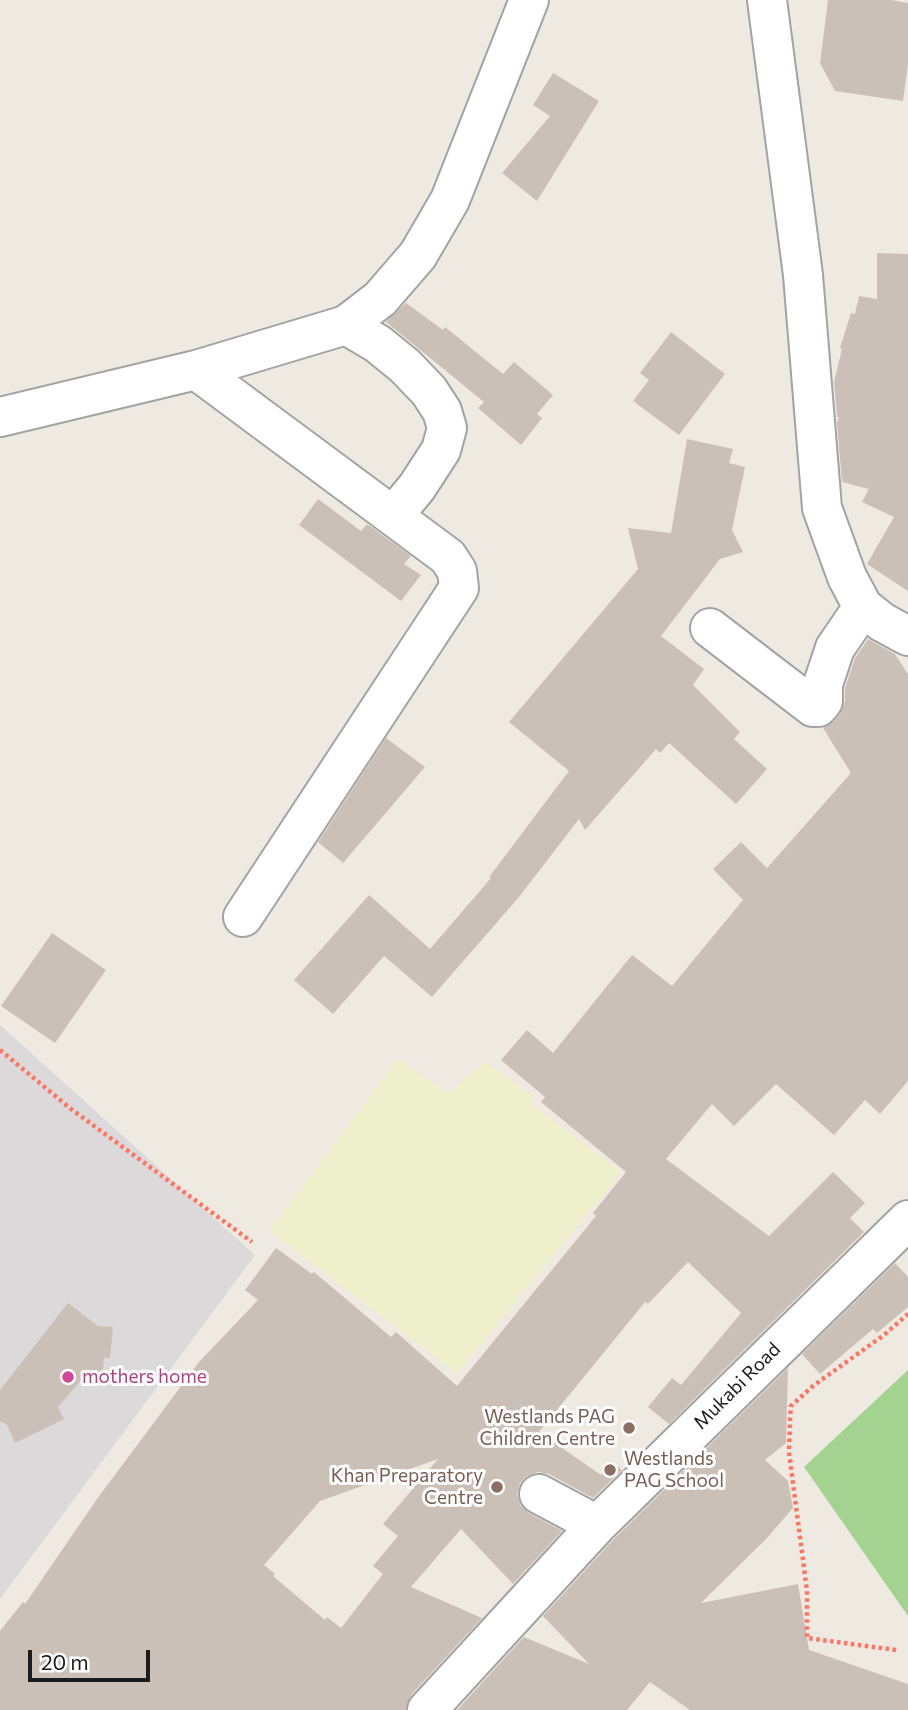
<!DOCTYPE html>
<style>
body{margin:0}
#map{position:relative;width:908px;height:1710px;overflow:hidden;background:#efeae1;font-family:Commissioner,sans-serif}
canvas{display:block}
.scale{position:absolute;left:28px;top:1650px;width:122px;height:32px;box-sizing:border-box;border:4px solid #1c1c1c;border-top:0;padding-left:9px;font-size:21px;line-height:24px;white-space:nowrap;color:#1c1c1c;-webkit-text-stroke:5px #fff;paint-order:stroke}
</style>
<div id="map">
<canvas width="908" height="1710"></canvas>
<div class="scale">20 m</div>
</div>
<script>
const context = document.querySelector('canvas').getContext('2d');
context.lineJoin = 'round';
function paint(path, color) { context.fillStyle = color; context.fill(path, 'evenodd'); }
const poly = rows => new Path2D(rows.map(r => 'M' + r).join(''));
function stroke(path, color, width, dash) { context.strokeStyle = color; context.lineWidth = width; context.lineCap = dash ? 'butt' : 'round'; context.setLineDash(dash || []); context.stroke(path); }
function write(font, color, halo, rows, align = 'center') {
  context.font = font + ' Commissioner,sans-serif'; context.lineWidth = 6; context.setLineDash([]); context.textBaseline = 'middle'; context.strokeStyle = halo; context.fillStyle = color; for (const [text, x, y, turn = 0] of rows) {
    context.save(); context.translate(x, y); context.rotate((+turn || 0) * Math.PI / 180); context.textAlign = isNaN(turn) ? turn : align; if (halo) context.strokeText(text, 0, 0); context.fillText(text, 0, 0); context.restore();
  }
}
paint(poly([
 [0,1025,255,1255,0,1599]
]), '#dbd9d9');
paint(poly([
 [397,1060,449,1093,485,1062,533,1096,529,1103,621,1172,457,1373,269,1231]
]), '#edf0ca');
paint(poly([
 [908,1370,908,1616,804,1467]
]), '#a4d391');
paint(poly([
 [828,0,891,0,908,3,908,64,903,101,835,91,820,63],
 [553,73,599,101,537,201,502,173,550,116,533,105],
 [877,253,908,254,908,591,867,564,894,517,862,502,869,489,842,482,837,423,839,417,837,417,834,382,842,349,840,348,851,313,855,314,859,296,877,299],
 [406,303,443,330,445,327,503,374,514,362,553,395,537,414,542,418,521,445,478,408,484,402,386,322],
 [671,332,725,374,679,435,633,401,649,380,640,373],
 [687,439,733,449,729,463,745,467,732,530,743,552,720,559,661,636,704,669,693,685,740,732,734,739,767,769,736,804,669,743,660,753,656,749,585,830,579,819,519,897,432,997,384,956,333,1014,294,980,369,895,430,949,491,878,489,877,569,771,509,722,638,569,628,528,671,533],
 [318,499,361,531,367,524,411,556,404,564,421,575,401,601,299,525],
 [868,639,895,654,908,674,908,1081,880,1114,865,1100,834,1135,776,1084,734,1126,712,1104,666,1159,769,1236,833,1172,865,1203,850,1218,864,1232,669,1424,648,1407,672,1378,681,1385,741,1313,688,1262,648,1304,645,1302,539,1432,601,1475,611,1461,622,1470,593,1498,549,1474,538,1472,527,1476,520,1483,517,1494,521,1506,529,1513,562,1531,513,1584,461,1529,411,1587,482,1618,411,1695,406,1710,0,1710,0,1631,23,1602,25,1604,97,1499,199,1362,258,1300,245,1290,276,1248,312,1274,314,1272,391,1337,396,1332,457,1386,596,1216,593,1213,626,1172,541,1102,545,1097,501,1060,527,1030,553,1053,632,955,672,986,743,900,713,869,741,842,767,868,851,773,823,728,834,721,840,714,845,701,845,688,855,658],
 [438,1459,383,1524,398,1536,373,1566,383,1574,341,1628,327,1617,325,1620,273,1576,275,1574,264,1565,320,1501],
 [386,738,425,767,343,863,318,842],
 [52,933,106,970,55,1043,1,1006],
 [895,1263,908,1277,908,1307,877,1333,873,1329,820,1374,802,1354],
 [68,1303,98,1326,113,1327,110,1358,104,1358,102,1380,82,1379,58,1407,64,1419,15,1443,7,1425,0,1421,0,1390],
 [788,1368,786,1443,765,1460,788,1481,793,1508,767,1538,701,1603,798,1584,809,1650,908,1684,908,1710,690,1710,650,1682,627,1710,457,1710,524,1637,589,1664,543,1616,613,1540]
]), '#cbc0b7');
const minor = poly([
 [767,0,803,275,822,508,847,577,863,607,882,622,908,636],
 [346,325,378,344,405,366,429,391,442,411,447,428,441,450,417,487,393,516],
 [196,370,448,557,457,571,459,588,243,917],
 [0,417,196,370,346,325,380,299,418,255,450,200,529,0],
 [710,628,813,707,818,707,823,701,823,684,835,648,863,607],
 [539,1494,597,1525],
 [427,1710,597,1525,908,1220]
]);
stroke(minor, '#a3a3a3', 42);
stroke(poly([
 [0,1050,71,1109,252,1242],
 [896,1650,807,1638,807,1591,789,1452,790,1420,791,1406,813,1386,884,1335,908,1314]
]), '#ff7462', 4.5, [3.5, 3.5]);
stroke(minor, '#fff', 38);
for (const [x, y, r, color] of [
 [68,1377,7,"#d1479c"],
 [629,1428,7,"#8d6e63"],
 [610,1470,7,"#8d6e63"],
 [497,1487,7,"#8d6e63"]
]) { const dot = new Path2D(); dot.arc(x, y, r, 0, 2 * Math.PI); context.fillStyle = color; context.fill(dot); stroke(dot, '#fff', 2.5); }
write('19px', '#b23c85', '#fff', [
 ["mothers home",82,1377]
], 'left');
write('19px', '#1c1c1c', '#fff', [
 ["Mukabi Road",737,1386,-45]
]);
write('19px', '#785e54', '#fff', [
 ["Westlands PAG",615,1417],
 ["Children Centre",615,1439],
 ["Westlands",624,1459,"left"],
 ["PAG School",624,1481,"left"],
 ["Khan Preparatory",483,1476],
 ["Centre",483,1498]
], 'right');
</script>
